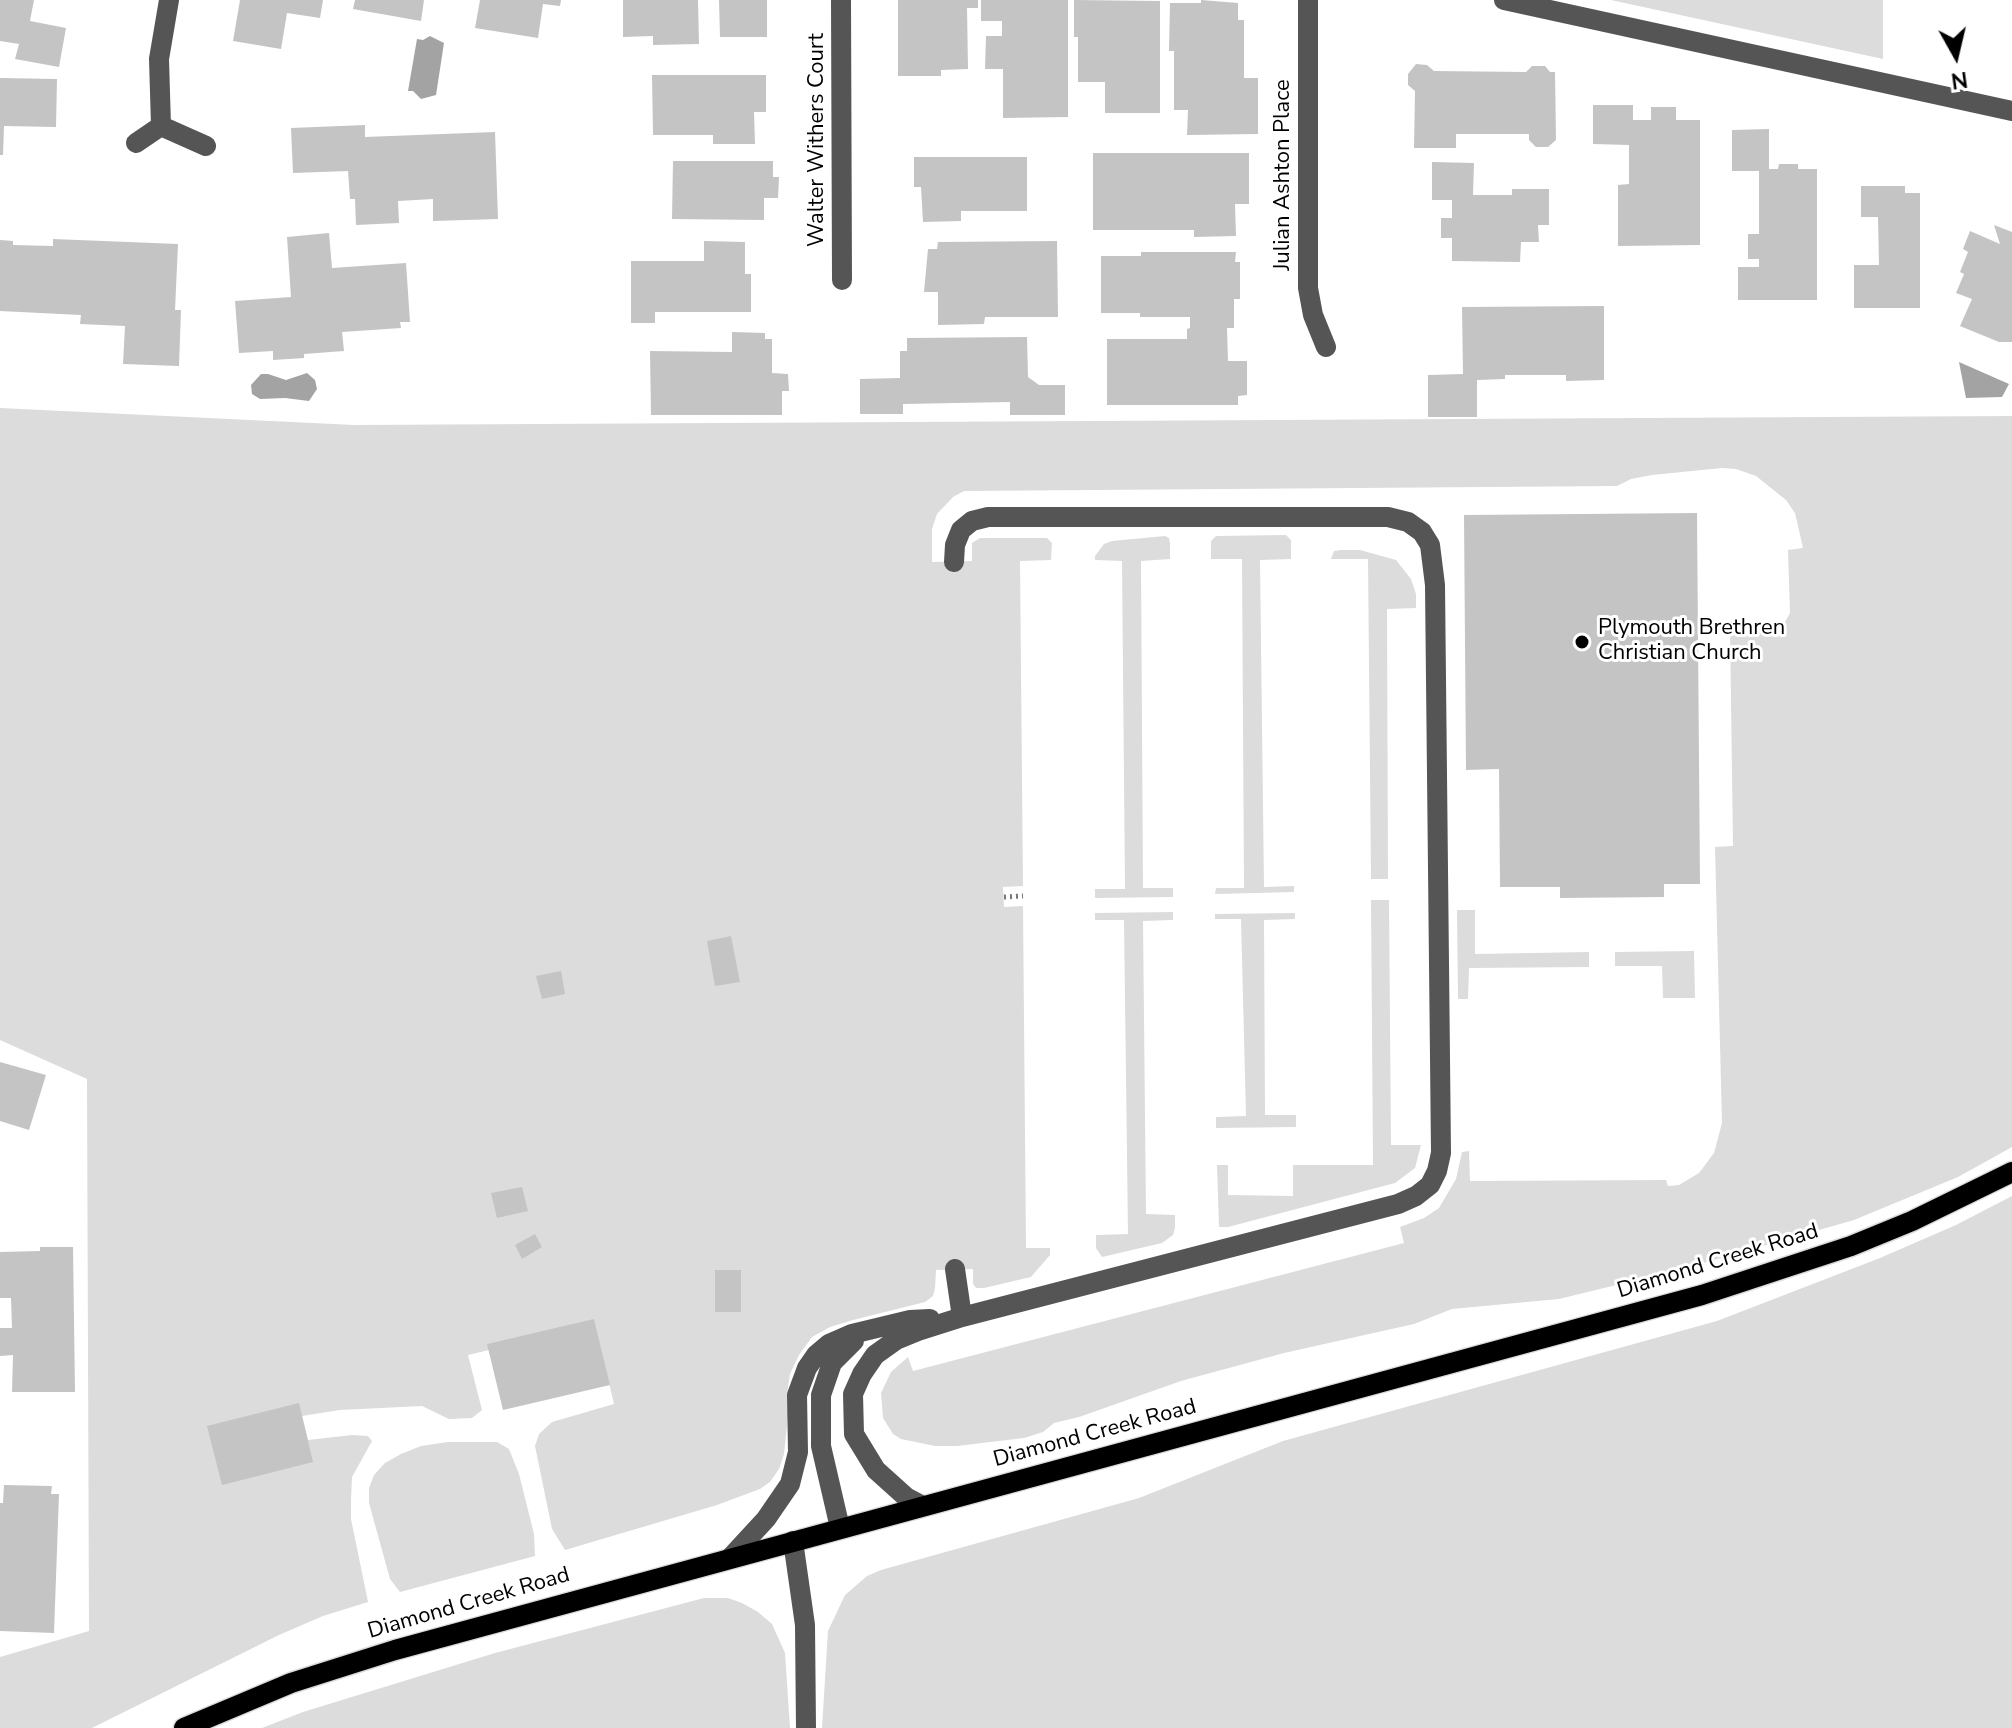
<!DOCTYPE html>
<style>
body{margin:0}
#map{position:relative;width:2012px;height:1728px;overflow:hidden;background:#fff;font-family:"Nunito Sans",sans-serif}
canvas{display:block}
.north{position:absolute;left:1916px;top:16px;width:80px;height:80px;-webkit-text-stroke:6px #fff;paint-order:stroke;rotate:172deg;font-size:22px;font-weight:700;line-height:32px;text-align:center;color:#000}
.north::after{content:'';display:block;margin:auto;width:28px;height:36px;background:#000;clip-path:polygon(50% 0,100% 100%,50% 72%,0 100%)}
</style>
<div id="map">
<canvas width="2012" height="1728"></canvas>
<div class="north">N</div>
</div>
<script>
const context = document.querySelector('canvas').getContext('2d');
context.lineJoin = 'round';
function paint(path, color) { context.fillStyle = color; context.fill(path, 'evenodd'); }
const poly = rows => new Path2D(rows.map(r => 'M' + r).join(''));
function stroke(path, color, width, dash) { context.strokeStyle = color; context.lineWidth = width; context.lineCap = dash ? 'butt' : 'round'; context.setLineDash(dash || []); context.stroke(path); }
function write(font, color, halo, rows, align = 'center') {
  context.font = font + ' "Nunito Sans",sans-serif'; context.lineWidth = 6; context.setLineDash([]); context.textBaseline = 'middle'; context.strokeStyle = halo; context.fillStyle = color; for (const [text, x, y, turn = 0] of rows) {
    context.save(); context.translate(x, y); context.rotate((+turn || 0) * Math.PI / 180); context.textAlign = isNaN(turn) ? turn : align; if (halo) context.strokeText(text, 0, 0); context.fillText(text, 0, 0); context.restore();
  }
}
paint(poly([
 [1611,0,1883,0,1883,59],
 [0,408,354,425,2012,416,2012,1147,1958,1177,1854,1220,1686,1268,1559,1299,1452,1309,1414,1324,1284,1353,1181,1381,1079,1417,1054,1423,1043,1432,1024,1438,957,1446,935,1446,901,1439,893,1434,883,1418,881,1393,891,1372,908,1357,913,1371,1404,1243,1400,1227,1424,1218,1439,1208,1456,1179,1462,1152,1469,1151,1470,1181,1666,1180,1668,1186,1679,1185,1699,1173,1714,1153,1722,1123,1715,847,1733,846,1730,629,1773,628,1785,622,1790,613,1788,550,1803,548,1795,513,1786,500,1756,476,1736,469,1722,468,1652,475,1631,479,1617,486,964,491,953,497,937,514,932,529,932,562,972,561,972,543,980,538,1047,538,1052,543,1051,560,1020,561,1023,886,1003,887,1004,907,1023,906,1026,1248,1050,1248,1050,1255,1031,1277,984,1288,976,1288,973,1284,973,1269,936,1270,935,1288,933,1296,925,1302,853,1320,830,1327,812,1337,799,1355,790,1374,787,1394,788,1416,784,1454,779,1469,770,1482,760,1489,717,1505,565,1550,552,1529,535,1446,539,1434,552,1422,614,1404,594,1320,488,1344,489,1350,468,1355,482,1410,472,1418,449,1419,422,1406,340,1410,302,1416,308,1440,352,1435,368,1436,372,1441,352,1477,351,1500,351,1519,368,1602,323,1616,279,1635,92,1728,0,1728,0,1657,89,1631,87,1079,0,1040],
 [1286,535,1291,540,1291,559,1260,560,1264,887,1294,886,1294,892,1215,894,1216,888,1244,888,1242,559,1211,559,1211,541,1216,536],
 [1165,536,1169,538,1170,543,1170,559,1141,561,1143,888,1173,888,1173,897,1095,898,1095,889,1125,889,1122,561,1095,560,1095,556,1104,544,1112,541],
 [1341,550,1360,550,1396,560,1411,579,1416,594,1416,608,1387,609,1388,879,1371,879,1368,559,1331,559,1334,551],
 [1371,900,1389,900,1391,1145,1421,1145,1415,1168,1395,1183,1228,1227,1219,1227,1217,1165,1228,1165,1228,1195,1293,1196,1293,1165,1373,1165],
 [1457,910,1475,910,1475,954,1589,952,1589,967,1469,968,1468,999,1458,999],
 [1173,912,1173,920,1143,921,1146,1214,1175,1215,1175,1228,1173,1235,1162,1243,1102,1257,1096,1248,1096,1235,1128,1234,1124,920,1095,920,1095,913],
 [1295,913,1295,919,1264,920,1265,1115,1296,1115,1296,1127,1216,1128,1216,1117,1246,1116,1241,919,1215,919,1215,914],
 [1694,951,1695,998,1663,998,1662,966,1615,966,1615,952],
 [2012,1196,2012,1728,822,1728,828,1631,845,1595,867,1576,881,1570,1139,1498,1283,1441,1717,1321,1880,1258,1956,1225],
 [448,1442,497,1442,509,1449,519,1474,534,1534,535,1556,400,1592,390,1579,369,1503,369,1488,374,1475,385,1463,401,1454,421,1446],
 [704,1598,728,1598,742,1603,758,1612,772,1624,785,1653,790,1728,262,1728,303,1712,495,1653]
]), '#dcdcdc');
paint(poly([
 [430,36,444,43,436,95,421,99,413,91,408,91,417,39,423,40],
 [1959,362,2009,384,2002,397,1966,398],
 [307,373,315,380,317,389,309,401,285,398,260,399,252,394,251,385,261,374,268,374,286,380]
]), '#a3a3a3');
paint(poly([
 [0,0,34,0,30,21,66,28,59,67,15,59,19,44,0,41],
 [240,0,323,0,320,18,287,13,281,49,233,41],
 [355,0,424,0,421,21,353,9],
 [480,0,561,0,560,6,543,4,538,38,475,28],
 [623,0,698,0,699,44,653,45,653,36,623,37],
 [719,0,767,0,767,37,720,37],
 [898,0,978,0,978,8,967,8,968,69,941,70,941,76,898,76],
 [981,0,1068,0,1068,117,1003,118,1003,69,985,69,986,36,1002,36,1002,21,981,21],
 [1074,0,1160,1,1160,113,1105,113,1105,82,1078,82,1078,37,1074,37],
 [1201,0,1238,3,1238,20,1244,20,1244,78,1258,78,1258,134,1187,135,1188,110,1174,110,1174,51,1169,51,1170,3,1201,3],
 [1416,64,1427,65,1434,71,1526,72,1532,66,1545,66,1550,72,1555,72,1556,140,1548,147,1536,147,1529,140,1529,134,1456,134,1456,148,1414,148,1415,91,1408,85,1408,74],
 [652,75,766,75,766,112,754,112,755,144,713,144,713,135,653,135],
 [0,78,57,79,56,127,4,126,3,155,0,155],
 [1593,105,1633,105,1633,120,1651,120,1651,107,1676,107,1676,120,1700,120,1700,245,1618,246,1618,185,1629,184,1629,145,1593,144],
 [365,125,365,137,495,132,498,219,433,221,433,199,398,201,399,223,356,225,355,199,350,199,348,171,293,173,291,128],
 [1769,129,1769,169,1778,169,1779,164,1798,164,1798,169,1817,169,1817,300,1738,300,1738,267,1759,267,1759,259,1748,259,1748,234,1759,234,1759,171,1732,171,1732,130],
 [1093,153,1249,153,1249,204,1235,204,1236,236,1194,237,1194,230,1093,230],
 [914,157,1027,157,1027,211,961,211,961,221,923,222,921,187,914,187],
 [673,161,773,161,773,177,779,177,778,198,764,198,764,220,672,219],
 [1432,162,1474,163,1473,195,1512,195,1512,189,1549,189,1549,225,1538,225,1539,242,1521,242,1520,262,1452,261,1452,238,1441,238,1441,218,1452,218,1452,200,1432,200],
 [1861,186,1905,186,1905,193,1920,193,1920,308,1854,308,1854,265,1879,265,1878,217,1861,217],
 [1994,225,2012,232,2012,342,1999,342,1960,326,1972,299,1956,293,1964,274,1960,272,1968,252,1963,249,1970,231,2000,244],
 [329,233,332,268,406,263,410,322,400,322,401,328,342,332,344,351,304,354,304,358,273,360,273,351,239,353,235,301,291,297,287,237],
 [53,239,178,244,175,310,181,310,179,366,123,364,125,326,80,324,81,315,0,311,0,240,13,241,13,245,53,246],
 [704,241,745,242,745,274,751,274,751,312,655,312,655,323,631,323,631,261,704,261],
 [1057,241,1058,317,985,317,984,324,938,325,938,292,924,292,928,249,937,249,938,242],
 [1141,252,1236,252,1235,262,1240,262,1240,299,1234,299,1234,328,1227,328,1228,361,1247,361,1247,395,1238,396,1238,405,1107,405,1107,339,1187,339,1187,329,1190,328,1190,317,1140,317,1140,313,1101,313,1101,256,1141,256],
 [1604,306,1604,380,1566,381,1566,375,1505,375,1505,379,1477,380,1477,417,1428,417,1428,375,1463,374,1462,307],
 [732,332,765,333,765,339,772,339,772,373,788,374,789,391,782,391,782,415,651,415,650,351,732,352],
 [1027,337,1028,377,1039,385,1065,385,1065,415,1010,415,1010,402,903,404,903,414,860,414,860,379,900,378,900,351,907,351,907,338],
 [1697,513,1700,884,1664,884,1664,897,1560,898,1560,887,1500,887,1499,769,1466,770,1464,515],
 [731,936,740,982,715,986,707,941],
 [561,971,565,994,542,999,536,976],
 [0,1062,46,1075,29,1130,0,1121],
 [522,1187,528,1211,497,1218,491,1193],
 [535,1234,542,1247,522,1259,515,1245],
 [40,1247,73,1247,75,1392,12,1392,13,1355,0,1356,0,1328,12,1328,11,1298,0,1298,0,1252,40,1251],
 [715,1270,741,1270,741,1312,715,1312],
 [594,1319,610,1385,503,1410,487,1344],
 [299,1403,313,1462,222,1485,207,1426],
 [4,1485,52,1486,51,1494,59,1494,54,1633,0,1631,0,1503,3,1503]
]), '#c4c4c4');
const major = poly([
 [184,1728,291,1683,395,1650,1702,1295,1851,1246,1912,1221,2012,1172]
]);
stroke(major, '#dbdbdb', 23);
stroke(poly([
 [1004,897,1023,896]
]), '#777', 5, [2, 4]);
stroke(poly([
 [841,0,842,280],
 [1308,0,1308,288,1313,315,1326,347],
 [1504,0,2012,111],
 [161,126,159,59,169,0],
 [136,143,161,126,206,146],
 [955,1269,962,1317],
 [921,1505,906,1497,876,1470,854,1434,853,1394,862,1374,875,1355,896,1340,918,1331,962,1317,1398,1204,1416,1196,1430,1185,1437,1171,1441,1153,1435,585,1430,545,1422,532,1408,522,1388,517,988,517,972,521,961,530,955,545,954,562],
 [840,1528,821,1446,821,1395,832,1363,854,1341],
 [793,1541,805,1625,806,1728],
 [730,1558,766,1519,790,1484,798,1452,797,1395,807,1368,816,1355,829,1344,852,1334,910,1320,930,1319]
]), '#555', 20);
stroke(major, '#000', 20);
for (const [x, y, r, color] of [
 [1582,642,8,"#000"]
]) { const dot = new Path2D(); dot.arc(x, y, r, 0, 2 * Math.PI); context.fillStyle = color; context.fill(dot); stroke(dot, '#fff', 3); }
write('22px', '#000', '#fff', [
 ["Walter Withers Court",818,140,-90],
 ["Julian Ashton Place",1284,175,-90],
 ["Diamond Creek Road",1718,1262,-17],
 ["Diamond Creek Road",1095,1434,-15],
 ["Diamond Creek Road",469,1604,-16]
]);
write('22px', '#000', '#fff', [
 ["Plymouth Brethren",1598,629],
 ["Christian Church",1598,654]
], 'left');
</script>
